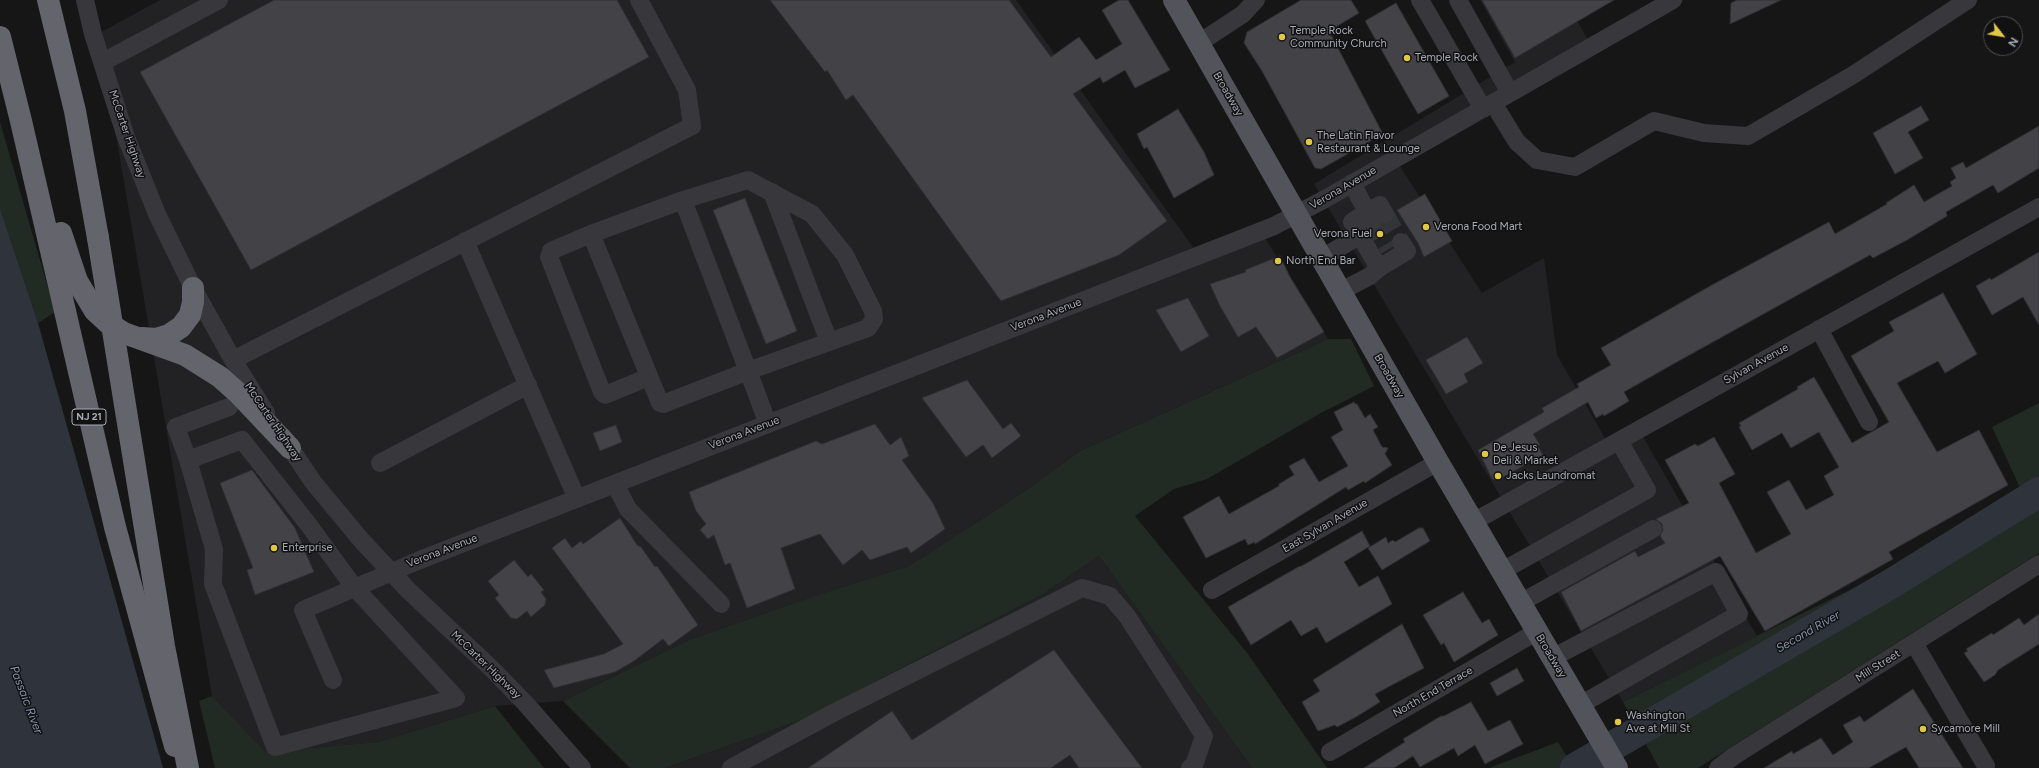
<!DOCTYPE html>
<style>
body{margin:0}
#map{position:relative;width:2039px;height:768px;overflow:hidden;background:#161617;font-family:Figtree,sans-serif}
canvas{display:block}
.north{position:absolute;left:1983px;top:16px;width:40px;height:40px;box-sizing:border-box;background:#111112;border:1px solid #4e4f54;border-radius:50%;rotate:121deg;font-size:11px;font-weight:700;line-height:16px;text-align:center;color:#a9abb6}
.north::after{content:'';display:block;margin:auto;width:14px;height:18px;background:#e0c745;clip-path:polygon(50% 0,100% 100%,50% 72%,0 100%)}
</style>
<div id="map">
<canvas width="2039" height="768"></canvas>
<div class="north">N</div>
</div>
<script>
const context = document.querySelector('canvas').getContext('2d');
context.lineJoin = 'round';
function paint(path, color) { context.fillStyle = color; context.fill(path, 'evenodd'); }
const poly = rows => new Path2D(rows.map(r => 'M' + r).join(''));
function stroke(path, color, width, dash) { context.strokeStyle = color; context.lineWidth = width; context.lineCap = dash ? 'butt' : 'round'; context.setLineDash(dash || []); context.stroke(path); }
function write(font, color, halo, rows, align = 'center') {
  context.font = font + ' Figtree,sans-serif'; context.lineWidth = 3; context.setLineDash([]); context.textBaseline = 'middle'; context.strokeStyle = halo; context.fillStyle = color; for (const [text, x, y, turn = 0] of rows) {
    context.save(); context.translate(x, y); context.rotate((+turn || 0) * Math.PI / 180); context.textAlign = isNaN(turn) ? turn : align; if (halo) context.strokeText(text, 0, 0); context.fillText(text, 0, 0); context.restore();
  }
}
paint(poly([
 [160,0,1016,0,1200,257,1262,233,1328,339,1080,451,1025,491,909,566,814,596,689,640,563,701,495,706,378,742,266,752,212,696,106,77,94,36],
 [1480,0,1565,0,1594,50,1396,160,1482,293,1544,258,1557,355,1609,445,1638,428,1757,636,1623,702,1314,184,1515,62],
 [1099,556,1252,768,665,768,804,719,1045,593]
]), '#222224');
paint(poly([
 [0,122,55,312,38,323,0,208],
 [1328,339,1351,339,1374,386,1321,413,1207,479,1174,489,1135,516,1248,654,1327,768,1252,768,1099,556,1045,593,804,719,665,768,630,768,563,701,689,640,814,596,909,566,1025,491,1080,451],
 [2039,403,2039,553,1698,768,1659,768,1623,702,1876,577,2021,490,1992,427],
 [212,696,266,752,378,742,495,706,544,768,215,768,199,701],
 [1558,742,1574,768,1489,768,1494,766]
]), '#222a24');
paint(poly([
 [0,208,38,323,163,768,0,768]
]), '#2f343c');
stroke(poly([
 [1575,768,1889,585,2039,492]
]), '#2f343c', 30);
const building = poly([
 [274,0,617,0,649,57,251,270,140,72,274,0],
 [770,0,1009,0,1051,57,1079,37,1096,60,1122,44,1102,10,1119,0,1128,0,1170,70,1135,88,1125,70,1103,83,1100,77,1073,94,1167,221,1119,255,1001,301,853,95,846,100,827,70,825,72,770,0],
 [1301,0,1351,0,1359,13,1329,31,1383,134,1321,169,1315,168,1262,71,1244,43,1247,32,1301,0],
 [1482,0,1614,0,1515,58,1482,0],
 [1737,0,1781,0,1730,24,1731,3,1737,0],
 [1396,3,1449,96,1418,114,1365,21,1396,3],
 [1921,106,1929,120,1908,132,1923,158,1895,174,1873,133,1921,106],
 [1178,109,1204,152,1214,175,1174,198,1147,147,1144,149,1137,134,1178,109],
 [2039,126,2039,168,1998,193,1993,185,1946,212,1947,216,1907,240,1873,258,1870,255,1675,363,1624,392,1629,401,1604,416,1603,414,1596,418,1588,402,1533,434,1540,445,1538,446,1543,455,1498,480,1492,479,1478,450,1544,412,1542,408,1579,387,1577,384,1611,365,1601,348,1712,285,1829,222,1835,234,1887,204,1886,203,1914,185,1924,202,1952,186,1950,182,1956,178,1951,168,1963,162,1966,168,2039,126],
 [1425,194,1452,241,1424,257,1418,243,1397,210,1425,194],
 [745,198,797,331,766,344,713,210,745,198],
 [2039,252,2039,325,2023,297,1992,315,1976,286,1990,278,1991,280,2039,252],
 [1280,256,1290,277,1324,332,1277,358,1256,327,1238,337,1220,306,1210,284,1246,272,1245,270,1280,256],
 [1943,293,1977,354,1945,373,1938,361,1897,383,1937,452,1979,430,2008,485,1889,552,1893,559,1765,631,1720,556,1581,631,1561,592,1635,551,1638,557,1665,543,1660,536,1663,530,1662,524,1656,519,1689,503,1665,460,1695,444,1698,446,1714,437,1735,474,1719,483,1756,553,1791,534,1767,492,1789,480,1806,510,1834,495,1824,476,1839,467,1819,432,1791,448,1782,433,1752,450,1739,427,1741,426,1739,423,1798,389,1797,387,1814,377,1852,443,1889,422,1851,356,1894,331,1889,322,1943,293],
 [1188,298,1209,336,1181,352,1156,310,1188,298],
 [1467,337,1483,363,1464,374,1468,382,1446,394,1426,360,1467,337],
 [967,380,1003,429,1011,423,1021,436,992,458,983,445,966,457,922,398,967,380],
 [1354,402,1355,404,1357,404,1365,418,1370,414,1378,427,1373,430,1382,447,1388,448,1385,454,1392,465,1365,483,1364,481,1348,490,1346,487,1255,544,1255,542,1248,545,1245,539,1206,558,1183,517,1219,496,1229,514,1279,486,1279,484,1294,475,1289,466,1304,458,1319,482,1348,466,1331,437,1343,430,1334,412,1354,402],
 [875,424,890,445,901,437,909,456,902,460,933,503,945,529,911,553,907,547,870,560,862,550,843,565,820,534,781,548,795,589,747,608,730,563,725,565,714,535,708,539,700,530,706,524,696,511,689,492,816,441,822,444,875,424],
 [616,425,622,442,600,451,593,433,616,425],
 [252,470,295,528,314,572,255,595,247,570,253,568,220,483,252,470],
 [620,518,637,545,641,547,655,567,657,566,698,625,669,646,663,639,634,661,615,672,554,688,544,670,604,654,623,644,552,548,565,538,572,548,581,541,583,544,620,518],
 [1419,528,1423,528,1430,541,1382,570,1368,548,1386,537,1388,543,1393,540,1395,542,1419,528],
 [1362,531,1370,546,1344,562,1359,587,1378,576,1392,604,1326,643,1317,627,1301,636,1291,620,1251,645,1228,607,1300,566,1300,567,1362,531],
 [514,560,528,577,531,574,544,590,541,592,546,599,545,605,531,617,527,611,517,619,511,618,495,598,499,595,488,581,514,560],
 [1463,592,1482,623,1489,619,1498,635,1454,662,1444,643,1441,645,1423,615,1463,592],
 [2039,614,2039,644,1998,670,1995,675,1984,682,1964,653,1968,651,1966,649,1992,633,1993,635,2019,618,2024,625,2039,614],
 [1402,624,1424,668,1375,694,1380,702,1356,717,1337,727,1335,725,1318,731,1302,702,1320,691,1313,680,1402,624],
 [1054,650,1142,768,1079,768,1070,755,1051,768,808,768,892,711,912,740,1054,650],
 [1517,668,1524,681,1497,696,1490,683,1517,668],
 [1913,689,1963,768,1919,768,1906,747,1869,768,1764,768,1792,751,1793,754,1821,738,1833,755,1853,742,1843,725,1860,716,1864,722,1913,689],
 [1471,702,1488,731,1510,720,1523,744,1485,764,1475,745,1458,756,1454,748,1420,767,1413,756,1394,768,1364,768,1405,742,1403,739,1441,716,1444,716,1471,702]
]);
paint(building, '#434347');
stroke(building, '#303033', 1);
stroke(poly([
 [1385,214,1401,242],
 [1372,221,1389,249]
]), '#333437', 18, [18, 9]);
stroke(poly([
 [85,0,93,34,126,137,157,214,193,288,233,360,266,413],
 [1420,0,1483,109],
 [1458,0,1510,93],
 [1199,43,1243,14,1256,0],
 [103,62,219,0],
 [1493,103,1517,142,1537,160,1575,167,1654,121,1704,133,1748,136,1853,75,1968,0],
 [1352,183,1367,212,1380,205,1385,214],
 [772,192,829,342],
 [683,200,591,234,660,403,663,404,748,371,868,328,874,319,873,311,845,255,812,214,748,180,683,200,748,371,758,397,760,403,768,424],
 [1372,221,1367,212,1352,222,1379,268],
 [591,234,551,251,549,257,602,392,605,395,649,377],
 [465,241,577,499],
 [1322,258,1359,236],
 [1341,291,1370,276,1379,268,1407,251,1401,242],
 [1819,329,1869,422],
 [233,360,692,126,687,90,639,0],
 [283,437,313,482,362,541,408,590,492,669,526,704,582,768],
 [188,460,214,549,213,584,275,747,456,698,354,587,308,524,242,440,188,460,176,427,229,407],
 [380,463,528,385],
 [615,484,628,509,721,604],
 [1473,522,2039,207],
 [1502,571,1647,490,1619,441],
 [1212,590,1438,462],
 [1520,603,1653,529],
 [1914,643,1986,766],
 [1552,658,1716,572,1739,614,1580,705],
 [333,680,303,610,420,560,1274,226,1325,199,1673,0],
 [1330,752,1536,632],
 [731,768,835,712,1082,588,1110,596,1127,616,1204,736,1194,765,1190,768],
 [1718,768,1734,756,2039,564]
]), '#37373c', 18);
stroke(poly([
 [1174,0,1438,462,1617,768]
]), '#53545b', 22);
stroke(poly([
 [48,0,75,111,98,238],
 [0,37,21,121,115,527,175,746],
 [61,233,77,281,95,311,108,323,124,333,185,355,220,377,238,393,290,448],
 [142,338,156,339,169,335,181,327,190,315,193,302,193,288]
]), '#64646c', 22);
stroke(poly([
 [98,238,164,646,188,768]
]), '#64646c', 22);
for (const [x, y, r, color] of [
 [1282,37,4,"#e0c745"],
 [1407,58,4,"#e0c745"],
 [1309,142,4,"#e0c745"],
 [1426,227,4,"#e0c745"],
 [1380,234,4,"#e0c745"],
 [1278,261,4,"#e0c745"],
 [1485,454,4,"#e0c745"],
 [1498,476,4,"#e0c745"],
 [274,548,4,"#e0c745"],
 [1618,722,4,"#e0c745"],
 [1923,729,4,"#e0c745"]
]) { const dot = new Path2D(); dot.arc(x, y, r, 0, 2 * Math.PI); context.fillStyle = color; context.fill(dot); stroke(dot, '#111112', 1.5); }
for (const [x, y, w] of [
 [89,417,34]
]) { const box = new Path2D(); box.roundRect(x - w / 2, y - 8, w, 16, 3); context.fillStyle = '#111112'; context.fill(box); stroke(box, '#a9abb6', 1); }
write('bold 10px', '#a9abb6', null, [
 ["NJ 21",89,417]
]);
write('11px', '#a9abb6', '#111112', [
 ["Temple Rock",1290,31],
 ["Community Church",1290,44],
 ["Temple Rock",1415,58],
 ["The Latin Flavor",1317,136],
 ["Restaurant & Lounge",1317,149],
 ["Verona Food Mart",1434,227],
 ["Verona Fuel",1372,234,"right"],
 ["North End Bar",1286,261],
 ["De Jesus",1493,448],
 ["Deli & Market",1493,461],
 ["Jacks Laundromat",1506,476],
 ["Enterprise",282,548],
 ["Washington",1626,716],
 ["Ave at Mill St",1626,729],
 ["Sycamore Mill",1931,729]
], 'left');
write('11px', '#a9abb6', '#111112', [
 ["Broadway",1228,94,60],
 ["McCarter Highway",127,134,71],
 ["Verona Avenue",1343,188,-30],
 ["Verona Avenue",1046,315,-21],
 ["Sylvan Avenue",1756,364,-29],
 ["Broadway",1389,376,60],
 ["McCarter Highway",273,422,56],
 ["Verona Avenue",744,433,-21],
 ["East Sylvan Avenue",1325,526,-30],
 ["Verona Avenue",442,551,-21],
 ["Broadway",1551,656,59],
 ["McCarter Highway",486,665,44],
 ["Mill Street",1878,666,-32],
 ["North End Terrace",1433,692,-30]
]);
write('italic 12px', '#8393ae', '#111112', [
 ["Second River",1808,632,-30],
 ["Passaic River",26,700,69]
]);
</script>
